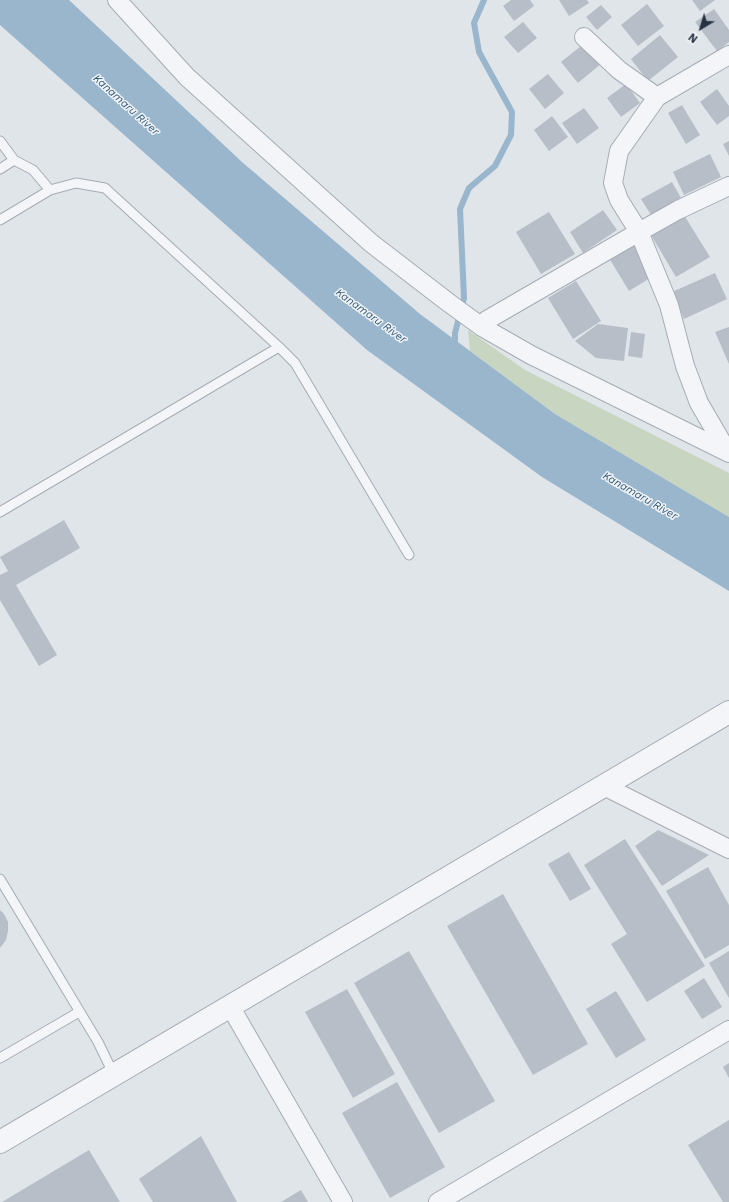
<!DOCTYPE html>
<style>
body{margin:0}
#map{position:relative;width:729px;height:1202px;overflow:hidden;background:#e0e5ea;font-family:"Work Sans",sans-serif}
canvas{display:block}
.north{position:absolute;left:681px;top:8px;width:40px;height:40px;-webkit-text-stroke:3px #f0f4f7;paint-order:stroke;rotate:218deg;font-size:11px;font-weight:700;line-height:16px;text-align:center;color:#273343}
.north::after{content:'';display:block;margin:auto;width:14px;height:18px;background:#273343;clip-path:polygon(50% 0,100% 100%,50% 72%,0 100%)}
</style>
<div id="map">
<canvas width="729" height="1202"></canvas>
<div class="north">N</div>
</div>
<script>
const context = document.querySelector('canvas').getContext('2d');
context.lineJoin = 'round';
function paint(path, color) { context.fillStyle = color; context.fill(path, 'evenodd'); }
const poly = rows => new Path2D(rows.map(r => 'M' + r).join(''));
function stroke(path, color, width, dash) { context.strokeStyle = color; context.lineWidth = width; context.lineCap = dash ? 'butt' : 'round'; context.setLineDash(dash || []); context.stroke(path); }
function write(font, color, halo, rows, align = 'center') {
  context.font = font + ' "Work Sans",sans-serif'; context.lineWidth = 3; context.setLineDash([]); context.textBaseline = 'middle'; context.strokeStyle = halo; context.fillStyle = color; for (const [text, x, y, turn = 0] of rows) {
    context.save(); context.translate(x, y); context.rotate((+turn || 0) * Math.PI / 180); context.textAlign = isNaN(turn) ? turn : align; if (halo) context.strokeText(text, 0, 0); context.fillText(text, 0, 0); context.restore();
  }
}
paint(poly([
 [468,330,525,370,729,473,729,517,555,414,470,351]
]), '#c7d5c1');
paint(poly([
 [0,0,69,0,242,162,420,314,555,414,729,517,729,591,542,477,367,350,0,25]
]), '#99b6cd');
stroke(poly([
 [455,346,455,333,464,298,460,209,469,188,495,166,511,135,512,112,479,52,474,23,484,0]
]), '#99b6cd', 6);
paint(poly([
 [511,0,530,0,534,6,514,21,503,6],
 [559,0,587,0,589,3,569,16],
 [692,0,715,0,700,11],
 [647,4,664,26,638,46,621,25],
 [601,5,612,17,597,30,586,17],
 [714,9,729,30,729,42,717,51,695,22],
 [523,22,537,38,518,53,504,37],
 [660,35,678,57,648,81,631,59],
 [586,42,602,63,578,83,561,62],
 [548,74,564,93,545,109,529,89],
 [626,84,640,103,621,117,607,98],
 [717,89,729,106,729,116,717,125,700,102],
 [682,105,700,135,686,144,668,113],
 [584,108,599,128,577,144,562,123],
 [552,116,568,137,549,151,534,130],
 [729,141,729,156,723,144],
 [710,154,721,177,684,195,673,172],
 [672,182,681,198,651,215,641,199],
 [603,210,617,230,583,253,570,232],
 [549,212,575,254,541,274,516,232],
 [684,215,710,257,676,277,651,235],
 [635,243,655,275,629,291,609,258],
 [715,273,727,299,684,319,672,292],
 [576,281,601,321,573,339,548,298],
 [598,324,628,328,624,361,596,358,575,341],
 [729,327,729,364,715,332],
 [631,332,645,334,642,358,628,356],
 [64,520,80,548,16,585,57,655,39,666,0,600,0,575,8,571,0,557],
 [658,830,709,855,662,886,635,846],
 [625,839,705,966,647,1002,611,944,627,934,584,865],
 [569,852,591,889,570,901,548,864],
 [708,867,729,905,729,945,705,959,666,891],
 [503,894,588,1044,533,1075,447,926],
 [0,910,4,914,8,922,8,931,6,940,0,948],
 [409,951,495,1101,439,1133,354,983],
 [729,951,729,998,709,963],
 [704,978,722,1007,702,1019,684,991],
 [347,989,395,1074,353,1098,305,1012],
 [616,991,646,1040,616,1058,586,1009],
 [729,1063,729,1078,723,1067],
 [397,1082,445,1167,390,1198,342,1113],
 [729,1120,729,1202,723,1202,688,1145],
 [201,1136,237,1202,153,1202,139,1179],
 [89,1150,120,1202,2,1202],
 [301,1190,308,1202,281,1202]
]), '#b7bec8');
const service = poly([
 [0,141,14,160,0,169],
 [14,160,33,170,50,190],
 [0,220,50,190,76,183,105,188,279,347,295,363,409,555],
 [0,512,279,347],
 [0,879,98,1042,114,1075],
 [0,1058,79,1012]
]);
const minor = poly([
 [117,0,187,77,371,243,449,303,482,327,531,355,729,453],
 [584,37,619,70,657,97],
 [482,327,487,320,639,232,678,210,729,186],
 [727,451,699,403,685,366,669,305,639,232,619,200,613,183,619,151,657,97,729,55],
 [604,786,729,849],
 [230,1006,343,1202],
 [438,1202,729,1030]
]);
const tertiary = poly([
 [0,1142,729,712]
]);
stroke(service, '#a5acb5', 11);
stroke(minor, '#a5acb5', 20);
stroke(tertiary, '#a5acb5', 24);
stroke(service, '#f3f5f8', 9);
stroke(minor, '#f3f5f8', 18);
stroke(tertiary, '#f3f5f8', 22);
write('italic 11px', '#2f567a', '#f0f4f7', [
 ["Kanamaru River",126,105,42],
 ["Kanamaru River",371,316,36],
 ["Kanamaru River",640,496,30]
]);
</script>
